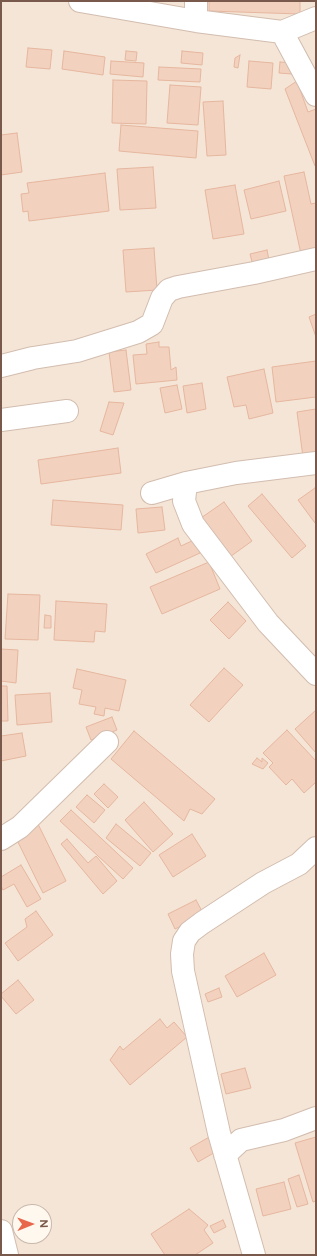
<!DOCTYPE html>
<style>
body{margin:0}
#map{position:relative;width:317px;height:1256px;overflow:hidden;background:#fdf4e8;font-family:Figtree,sans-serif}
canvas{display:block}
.frame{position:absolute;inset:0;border:2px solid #78594b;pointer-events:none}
.north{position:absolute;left:12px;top:1204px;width:40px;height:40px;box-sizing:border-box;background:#fff8ee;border:1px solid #c9b8ad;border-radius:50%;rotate:89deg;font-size:11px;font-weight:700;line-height:16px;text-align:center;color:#78594b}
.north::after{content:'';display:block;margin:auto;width:14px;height:18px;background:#e8674b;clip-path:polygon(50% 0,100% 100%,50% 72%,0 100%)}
</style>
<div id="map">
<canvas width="317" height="1256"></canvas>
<div class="frame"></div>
<div class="north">N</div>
</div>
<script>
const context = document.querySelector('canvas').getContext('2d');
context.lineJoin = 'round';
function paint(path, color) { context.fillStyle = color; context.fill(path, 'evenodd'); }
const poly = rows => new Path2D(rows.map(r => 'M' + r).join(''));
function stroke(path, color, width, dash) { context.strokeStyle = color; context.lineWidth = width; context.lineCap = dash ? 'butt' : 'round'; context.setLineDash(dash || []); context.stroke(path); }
paint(poly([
 [1,1,316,1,316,1255,1,1255],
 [20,1212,44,1212,44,1236,20,1236]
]), '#f5e5d6');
const building = poly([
 [209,1,300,1,300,14,209,11,209,1],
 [28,48,52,50,50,69,26,67,28,48],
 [64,51,105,57,103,75,62,69,64,51],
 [126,51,137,52,136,61,125,60,126,51],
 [182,51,203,53,202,65,181,63,182,51],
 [240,55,238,68,234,67,235,58,240,55],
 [111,61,144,63,143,77,110,74,111,61],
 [249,61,273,63,271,89,247,87,249,61],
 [280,62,293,63,292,74,279,73,280,62],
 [159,67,201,69,200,82,158,80,159,67],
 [113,80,147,81,146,124,112,123,113,80],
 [297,81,308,112,316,109,316,166,315,166,285,89,297,81],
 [170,85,201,87,198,125,167,123,170,85],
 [223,101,226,155,207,156,203,102,223,101],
 [121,125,198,131,196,158,119,151,121,125],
 [17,133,22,172,1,175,1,135,17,133],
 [153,167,156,208,120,210,117,169,153,167],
 [304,172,311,204,316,203,316,251,301,254,284,176,304,172],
 [105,173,109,211,29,221,28,211,23,212,21,194,29,193,27,183,105,173],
 [279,181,286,211,251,219,244,190,279,181],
 [235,185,244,234,213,239,205,190,235,185],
 [154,248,157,290,126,292,123,250,154,248],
 [267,250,270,265,254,269,250,254,267,250],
 [316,314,316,337,309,317,316,314],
 [159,342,159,347,169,347,171,370,176,367,177,380,136,384,133,355,147,354,146,344,159,342],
 [126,350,131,390,114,392,109,352,126,350],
 [316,361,316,397,276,402,272,367,316,361],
 [264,369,273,413,249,419,246,405,234,407,227,377,264,369],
 [202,383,206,409,187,413,183,386,202,383],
 [177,385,182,409,165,413,160,388,177,385],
 [109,402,124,403,113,435,100,431,109,402],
 [316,409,316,455,303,457,297,412,316,409],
 [118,448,121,473,41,484,38,460,118,448],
 [315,488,316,489,316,522,315,523,298,500,315,488],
 [262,494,306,546,292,558,248,506,262,494],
 [53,500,123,505,121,530,51,525,53,500],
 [224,502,252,541,227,559,198,520,224,502],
 [162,507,165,530,138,533,136,509,162,507],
 [178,538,181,546,194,540,200,553,156,573,146,554,178,538],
 [209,562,220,589,162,614,150,587,209,562],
 [8,594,40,595,38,640,5,639,8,594],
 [56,601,107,604,105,632,95,631,94,642,54,640,56,601],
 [228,602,246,621,229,639,210,620,228,602],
 [45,615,51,616,51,628,44,628,45,615],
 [1,649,18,650,16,683,1,681,1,649],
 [224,668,243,685,209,722,190,705,224,668],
 [77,669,126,680,119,711,105,708,104,716,94,714,96,707,79,704,82,690,73,688,77,669],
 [1,686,7,686,8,721,1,721,1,686],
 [50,693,52,722,17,725,15,695,50,693],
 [316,710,316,753,295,729,316,710],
 [112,717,117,730,91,740,86,727,112,717],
 [287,730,316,761,316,782,304,793,292,779,286,785,269,767,273,763,263,753,287,730],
 [134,731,215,799,202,814,190,809,184,821,111,759,134,731],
 [22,733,26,756,1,761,1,736,22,733],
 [257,758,262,762,262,758,268,763,263,769,252,764,257,758],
 [104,784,118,797,108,808,94,794,104,784],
 [87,795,105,810,94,823,76,807,87,795],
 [144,802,173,834,153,852,125,820,144,802],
 [71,810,133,868,123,879,60,821,71,810],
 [38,824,66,881,43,893,15,836,38,824],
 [116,824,151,853,140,866,106,838,116,824],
 [192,834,206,856,173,877,159,855,192,834],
 [67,839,88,863,96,856,117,881,103,894,61,844,67,839],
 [21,865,41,899,27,907,14,884,3,890,1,886,1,877,21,865],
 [196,900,204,915,175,929,168,914,196,900],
 [36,911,53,935,18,961,5,943,27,927,25,919,36,911],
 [264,953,276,975,237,997,225,976,264,953],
 [18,980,34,1000,16,1014,1,996,1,994,18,980],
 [219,988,222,997,208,1002,205,994,219,988],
 [160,1019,167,1028,174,1022,187,1037,130,1085,110,1060,120,1046,123,1050,160,1019],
 [245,1068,251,1088,226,1094,221,1074,245,1068],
 [211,1136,219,1150,198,1162,190,1148,211,1136],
 [316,1137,316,1201,313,1202,295,1143,316,1137],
 [299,1175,308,1204,297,1207,288,1179,299,1175],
 [284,1182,291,1209,263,1216,256,1189,284,1182],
 [189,1209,208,1225,204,1230,213,1243,195,1255,165,1255,151,1234,189,1209],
 [223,1220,226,1227,214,1233,210,1226,223,1220]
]);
paint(building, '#f3d1bf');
stroke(building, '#e6b79f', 1);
const minor = poly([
 [80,1,196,21,282,32,316,18],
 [196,21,196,1],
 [282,32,316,95],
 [1,366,33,358,77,351,138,332,152,324,162,298,169,290,178,287,254,273,316,259],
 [1,420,67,411],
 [186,483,184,501,193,524,268,623,316,674],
 [152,493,186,483,236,473,316,463],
 [1,839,20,827,107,742],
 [225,1155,241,1140,284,1130,316,1118],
 [1,1231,7,1255],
 [254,1255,219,1133,183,971,182,954,184,941,190,932,202,923,263,883,299,864,316,848]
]);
stroke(minor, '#d2bdaf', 24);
stroke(minor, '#fff', 22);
</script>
